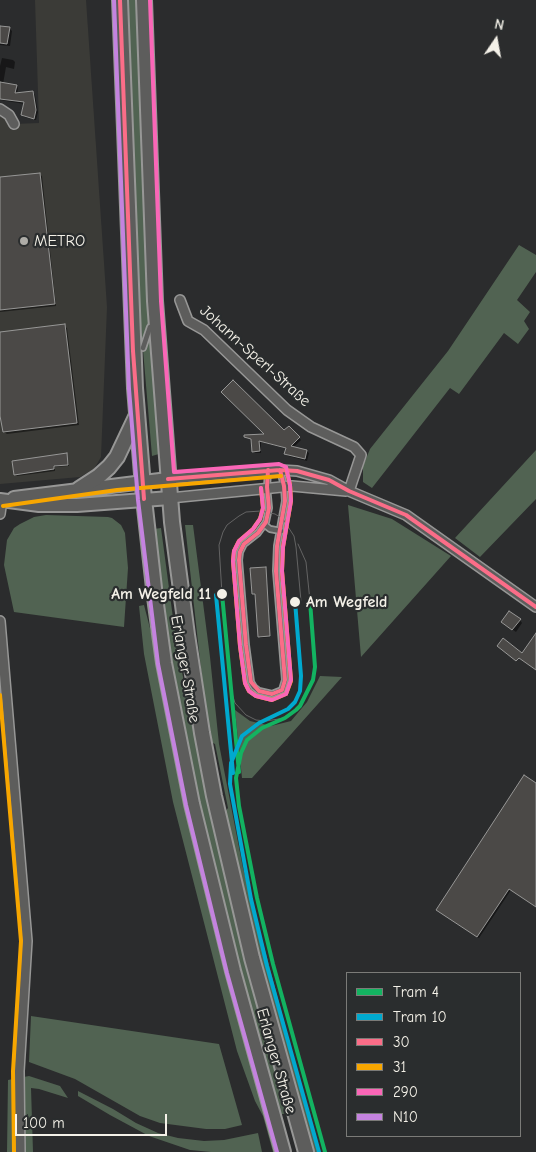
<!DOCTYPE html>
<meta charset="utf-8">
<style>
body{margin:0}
#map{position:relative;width:536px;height:1152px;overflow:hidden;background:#2b2c2d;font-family:"Comic Neue",sans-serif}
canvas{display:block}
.legend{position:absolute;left:346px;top:972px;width:175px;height:165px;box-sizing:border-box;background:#2a2d2e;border:1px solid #7b7b78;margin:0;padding:6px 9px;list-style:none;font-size:15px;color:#f4f1e8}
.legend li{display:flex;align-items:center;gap:10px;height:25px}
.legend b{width:25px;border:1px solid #7b7b78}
.north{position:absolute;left:471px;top:15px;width:50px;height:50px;-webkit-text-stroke:4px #2a2d2e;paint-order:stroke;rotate:12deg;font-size:14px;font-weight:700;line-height:20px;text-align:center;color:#f4f1e8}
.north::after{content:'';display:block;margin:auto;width:18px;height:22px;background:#f4f1e8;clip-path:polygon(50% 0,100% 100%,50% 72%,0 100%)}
.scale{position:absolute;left:15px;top:1114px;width:152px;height:22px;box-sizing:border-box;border:2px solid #f4f1e8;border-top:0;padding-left:6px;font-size:15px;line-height:18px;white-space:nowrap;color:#f4f1e8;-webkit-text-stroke:4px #2a2d2e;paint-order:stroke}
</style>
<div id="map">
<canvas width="536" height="1152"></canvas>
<ul class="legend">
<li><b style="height:6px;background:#13b361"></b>Tram 4</li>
<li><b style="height:6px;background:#00a9ce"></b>Tram 10</li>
<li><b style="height:6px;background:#fb6d88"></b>30</li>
<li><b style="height:6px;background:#f7a600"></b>31</li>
<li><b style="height:6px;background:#fa66b7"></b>290</li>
<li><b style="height:6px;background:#c483df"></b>N10</li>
</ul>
<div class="north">N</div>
<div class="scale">100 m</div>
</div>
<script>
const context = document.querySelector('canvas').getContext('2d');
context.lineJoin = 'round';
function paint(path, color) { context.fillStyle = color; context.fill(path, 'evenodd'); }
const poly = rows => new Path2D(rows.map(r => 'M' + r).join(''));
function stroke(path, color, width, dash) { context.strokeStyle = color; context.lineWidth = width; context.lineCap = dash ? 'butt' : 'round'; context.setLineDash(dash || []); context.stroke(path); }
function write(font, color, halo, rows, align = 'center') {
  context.font = font + ' "Comic Neue",sans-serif'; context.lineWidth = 4.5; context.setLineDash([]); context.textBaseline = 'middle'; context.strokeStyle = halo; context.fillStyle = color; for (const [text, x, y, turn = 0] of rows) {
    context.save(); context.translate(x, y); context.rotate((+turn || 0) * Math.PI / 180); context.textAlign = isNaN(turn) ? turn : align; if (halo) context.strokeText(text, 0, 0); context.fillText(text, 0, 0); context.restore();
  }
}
paint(poly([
 [35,0,86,0,107,307,101,457,94,469,80,477,0,484,0,114,14,124,39,123]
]), '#3b3b37');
paint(poly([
 [126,0,137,0,160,452,159,454,152,456,135,255],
 [519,245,536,255,536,272,517,300,530,312,524,321,529,329,518,344,504,333,459,394,450,388,372,488,363,482,363,466,370,449,448,351],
 [536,450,536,499,480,557,455,538],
 [348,505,392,519,451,556,361,657],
 [46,515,108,517,112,518,121,525,125,533,128,568,124,627,14,612,4,565,7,540,14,528,20,524,34,517],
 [185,525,193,525,210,657,219,744,243,868,319,1152,311,1152,268,997,224,813,228,808,215,744,209,741],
 [161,528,177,648,197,744,248,967,288,1113,278,1115,210,858,177,700,161,598,154,529],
 [144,605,159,663,185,800,205,887,242,1031,276,1152,273,1152,263,1116,255,1101,237,1051,173,802,144,654,139,606],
 [320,676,342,677,252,778,242,778,235,710,250,721,271,726,291,721,307,702],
 [31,1016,219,1044,242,1125,225,1129,206,1129,160,1123,140,1116,75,1079,29,1062],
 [29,1076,60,1086,68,1098,39,1089,31,1088,33,1152,7,1152,8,1080],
 [78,1091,113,1109,136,1123,158,1133,178,1138,204,1141,224,1140,258,1133,262,1152,211,1152,190,1150,149,1136,110,1115,78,1096]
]), '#516352');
paint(poly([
 [0,27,9,28,12,31,10,46,0,45],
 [2,58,13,60,15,62,14,69,6,67,3,84,16,86,18,88,17,94,33,92,35,95,38,112,36,120,24,117,22,115,25,104,0,100,0,66],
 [39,174,42,176,56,306,0,312,0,178],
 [64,326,67,328,79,425,7,434,4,432,2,418,0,419,0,334],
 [289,427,301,440,293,448,306,451,309,453,307,461,288,456,286,454,287,449,261,442,261,453,255,453,253,451,253,440,245,436,267,435,284,432],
 [67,455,69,466,55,467,55,471,17,476,15,474],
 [265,568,270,637,260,638,256,594,253,593],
 [520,620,522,623,516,632,505,624],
 [536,785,536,907,511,890,479,938,439,911]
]), '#0007');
const building = poly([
 [0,26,10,27,7,44,0,43,0,26],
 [0,82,17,85,15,93,33,91,36,110,34,119,21,115,24,102,0,99,0,82],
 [40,173,55,304,0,310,0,177,40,173],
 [65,324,77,423,3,432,0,416,0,332,65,324],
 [233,380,284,430,289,426,300,437,291,446,307,450,305,459,284,454,286,448,259,441,260,451,252,452,251,439,244,437,244,435,264,434,221,392,233,380],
 [67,453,68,465,54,466,54,469,14,475,12,461,67,453],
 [266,567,270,636,258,637,255,594,252,594,250,568,266,567],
 [509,611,521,619,512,630,501,622,509,611],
 [536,633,536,670,519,658,516,661,497,646,503,638,522,653,536,633],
 [524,775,536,783,536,907,509,889,477,937,436,910,524,775]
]);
paint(building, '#4b4947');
stroke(building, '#979796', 1);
const lane = poly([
 [143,348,150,327],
 [268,472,267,487,269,508,266,522,258,533,244,544,240,552,239,560,246,645,251,682,254,687,259,691,272,694,282,690,285,680,276,571,277,546,285,501,284,486,280,470],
 [265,525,270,529,281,531]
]);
const street = poly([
 [0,109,9,115,14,124],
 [180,300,188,321,204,330,287,410,311,427,354,447,361,455,349,491],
 [168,479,280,470,297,471,329,480,349,491,406,515,536,607],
 [170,498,292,486,346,491],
 [0,514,2,500],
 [0,621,27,941,19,1071,20,1152]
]);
const secondary = poly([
 [14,498,168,479],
 [0,500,39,505,77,505,170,498]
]);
const primary = poly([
 [120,0,135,388,144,499,155,597,164,663,192,804,233,971,283,1152],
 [144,0,155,301,172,522,187,635,202,733,214,796,252,958,306,1152],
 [79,489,99,476,109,467,117,457,136,417]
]);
stroke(lane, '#979796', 8);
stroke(street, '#979796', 12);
stroke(secondary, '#979796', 16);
stroke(primary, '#979796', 18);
stroke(lane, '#5d5d5c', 4.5);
stroke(street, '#5d5d5c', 9);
stroke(secondary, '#5d5d5c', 12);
stroke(primary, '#5d5d5c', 14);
stroke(poly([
 [298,544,306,562,310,601],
 [222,594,219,545,223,532,227,525,239,516,246,512,261,511,275,514,283,519,294,536,296,547,301,601],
 [230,687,235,703,246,715,256,720,266,721,285,718]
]), '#646464', 1);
stroke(poly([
 [120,0,133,351,144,499],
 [268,470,267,487,269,508,266,522,258,533,244,544,240,552,239,560,246,645,251,682,259,691,272,694,282,690,285,680,276,571,277,546,285,501,284,486,280,470],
 [168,479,280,470,297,471,329,480,349,491,406,515,536,607]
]), '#fb6d88', 4);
stroke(poly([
 [261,488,263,508,260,519,253,529,239,541,234,551,233,561,240,646,245,683,249,691,256,696,272,700,286,694,291,681,282,571,283,547,291,501,290,485,286,468],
 [3,506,117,490,281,476],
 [0,695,21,941,13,1071,14,1152]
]), '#f7a600', 4);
stroke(poly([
 [150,0,161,301,174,472,279,464,286,467,290,485,291,501,283,547,282,571,291,680,286,694,272,700,256,696,249,691,245,683,240,646,233,561,234,551,239,541,253,529,260,519,263,508,261,488]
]), '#fa66b7', 4);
stroke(poly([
 [114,0,129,389,138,500,158,664,186,805,227,973,277,1152]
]), '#c483df', 4);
stroke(poly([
 [222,594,239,772],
 [310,601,315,667,313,680,300,706,296,710,285,718,262,728,247,740,241,753,236,778,239,806,257,898,273,964,325,1152]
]), '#13b361', 4);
stroke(poly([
 [216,595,233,773],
 [295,601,301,676,300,691,295,702,288,709,259,723,242,736,231,763,230,784,251,899,267,966,319,1152]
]), '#00a9ce', 4);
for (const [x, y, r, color] of [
 [24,241,5,"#aeaca7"],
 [222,594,6,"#f4f1e8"],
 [295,602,6,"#f4f1e8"]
]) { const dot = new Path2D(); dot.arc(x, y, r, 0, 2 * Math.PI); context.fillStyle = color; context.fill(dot); stroke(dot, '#2a2d2e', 2); }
write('16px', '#f4f1e8', '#2a2d2e', [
 ["METRO",34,241]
], 'left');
write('16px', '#f4f1e8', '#2a2d2e', [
 ["Johann-Sperl-Straße",255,356,42],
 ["Erlanger Straße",185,669,80],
 ["Erlanger Straße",276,1061,74]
]);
write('bold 16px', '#f4f1e8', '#2a2d2e', [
 ["Am Wegfeld 11",211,594],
 ["Am Wegfeld",306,602,"left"]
], 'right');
</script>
